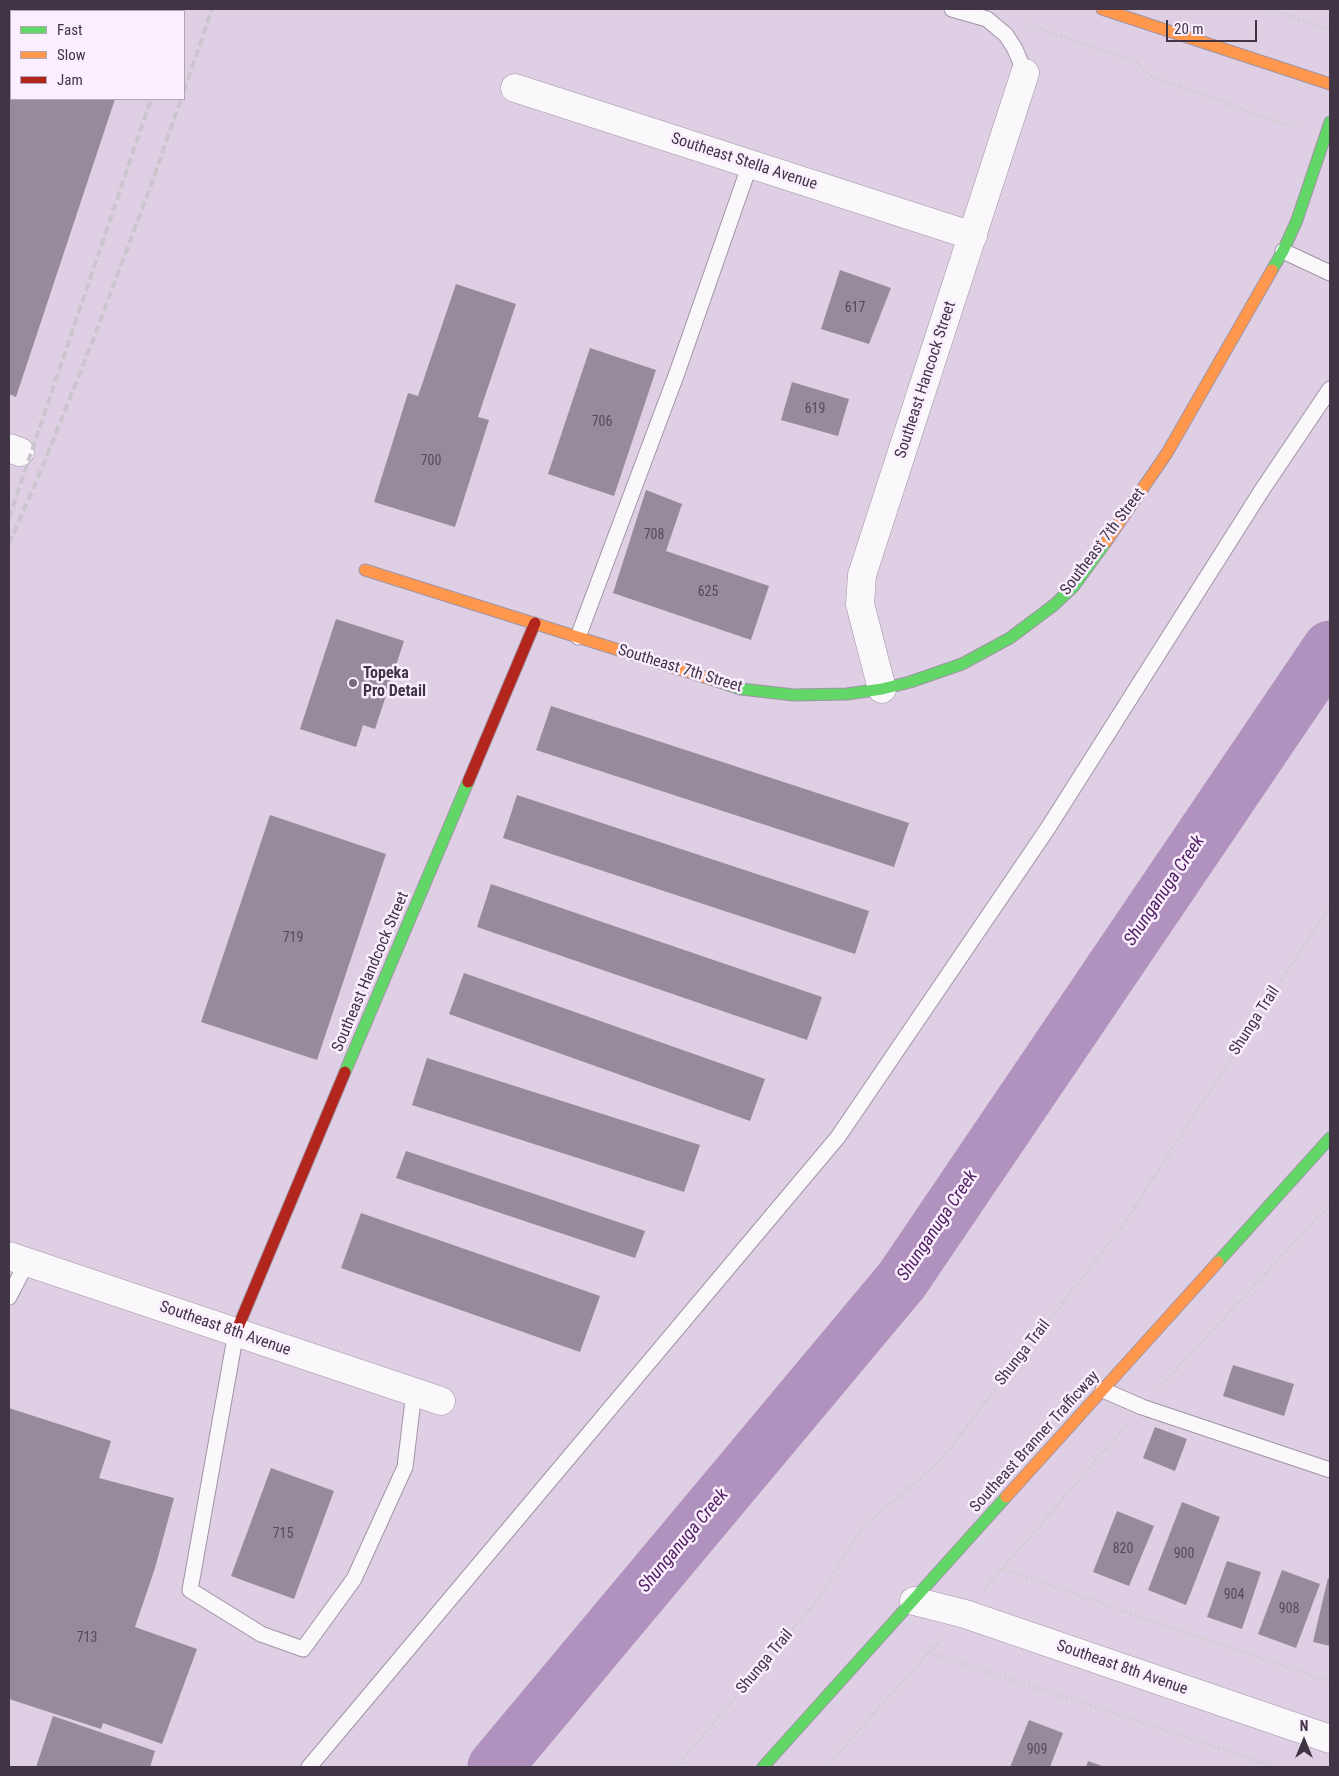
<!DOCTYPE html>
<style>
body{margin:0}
#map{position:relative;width:1339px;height:1776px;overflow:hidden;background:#dfcfe5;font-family:"Roboto Condensed",sans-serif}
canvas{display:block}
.frame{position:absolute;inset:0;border:10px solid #413545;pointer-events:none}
.legend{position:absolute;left:10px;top:10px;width:175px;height:90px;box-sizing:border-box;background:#faeeff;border:1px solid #b0a4b5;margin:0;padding:6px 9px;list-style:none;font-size:15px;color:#413545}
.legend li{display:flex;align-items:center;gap:10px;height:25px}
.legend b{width:25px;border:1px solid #b0a4b5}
.north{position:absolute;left:1279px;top:1716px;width:50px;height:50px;-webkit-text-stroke:4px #faeeff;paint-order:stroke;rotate:0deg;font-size:14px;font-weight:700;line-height:20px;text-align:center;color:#413545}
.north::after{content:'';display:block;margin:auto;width:18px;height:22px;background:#413545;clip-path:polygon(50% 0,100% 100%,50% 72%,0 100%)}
.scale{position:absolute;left:1166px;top:20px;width:91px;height:22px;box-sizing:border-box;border:2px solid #413545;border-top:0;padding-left:6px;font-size:15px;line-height:18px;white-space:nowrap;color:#413545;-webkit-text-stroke:4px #faeeff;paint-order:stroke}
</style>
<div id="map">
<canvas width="1339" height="1776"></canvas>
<div class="frame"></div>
<ul class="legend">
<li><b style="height:6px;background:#63d668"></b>Fast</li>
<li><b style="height:6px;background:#ff974d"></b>Slow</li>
<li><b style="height:6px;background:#b3261e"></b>Jam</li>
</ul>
<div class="north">N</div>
<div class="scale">20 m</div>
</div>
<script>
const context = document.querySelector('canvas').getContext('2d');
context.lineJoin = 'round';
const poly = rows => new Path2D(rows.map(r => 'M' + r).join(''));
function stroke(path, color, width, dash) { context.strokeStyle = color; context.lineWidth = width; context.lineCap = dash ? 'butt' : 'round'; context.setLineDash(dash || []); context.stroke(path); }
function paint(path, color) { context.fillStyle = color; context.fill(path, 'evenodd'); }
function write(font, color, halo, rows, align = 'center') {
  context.font = font + ' "Roboto Condensed",sans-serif'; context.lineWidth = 5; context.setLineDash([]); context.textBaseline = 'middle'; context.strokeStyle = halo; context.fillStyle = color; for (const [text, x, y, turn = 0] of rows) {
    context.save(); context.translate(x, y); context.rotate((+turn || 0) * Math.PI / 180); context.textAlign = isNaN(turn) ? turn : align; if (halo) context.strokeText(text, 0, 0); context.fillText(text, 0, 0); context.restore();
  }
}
stroke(poly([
 [495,1767,902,1280,1330,648]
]), '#b191bd', 55);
paint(poly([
 [9,9,145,9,144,11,11,11,11,99,115,99,16,397,9,394],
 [840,270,891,288,869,344,821,329],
 [456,284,516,304,478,417,489,420,455,527,374,502,408,393,418,396],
 [590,348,656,370,614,496,548,474],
 [792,382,849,399,838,436,781,420],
 [646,490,682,504,666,551,769,586,751,640,613,593],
 [336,619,404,641,375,729,363,725,356,747,300,729],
 [551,706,909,823,894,867,536,750],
 [517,795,869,911,855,954,503,838],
 [270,815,386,854,317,1060,201,1022],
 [491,884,822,997,807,1040,477,927],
 [464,973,765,1079,750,1121,449,1014],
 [427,1058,700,1145,684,1192,412,1105],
 [406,1151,645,1231,635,1258,396,1178],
 [361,1213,600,1296,580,1352,341,1268],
 [1233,1365,1294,1384,1284,1416,1223,1396],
 [9,1408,111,1441,99,1478,174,1498,155,1568,135,1627,197,1649,162,1744,103,1723,101,1729,9,1699],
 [1155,1427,1187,1439,1175,1471,1143,1458],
 [271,1468,334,1491,294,1599,231,1576],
 [1182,1502,1220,1517,1186,1605,1148,1590],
 [1117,1511,1154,1526,1129,1586,1093,1572],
 [1227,1561,1261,1572,1242,1629,1207,1617],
 [1282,1570,1320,1584,1296,1648,1258,1634],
 [1328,1578,1330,1579,1330,1646,1313,1642],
 [53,1716,155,1751,150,1767,36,1767],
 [1029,1720,1063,1733,1050,1767,1010,1767],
 [1088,1761,1105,1767,1086,1767]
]), '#968a9b');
const lane = poly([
 [952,9,987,19,1006,35,1015,49,1025,73],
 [1283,251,1330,273],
 [578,637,677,373,750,164],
 [9,1297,27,1262],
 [236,1332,190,1590,261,1634,303,1649,354,1579,405,1467,414,1392],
 [1103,1390,1142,1407,1330,1470],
 [309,1767,838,1137,1048,828,1262,490,1330,389]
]);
const street = poly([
 [515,88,973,236],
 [9,448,20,452],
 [882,689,860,604,862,575,1025,73],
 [9,1256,441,1401],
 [914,1601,965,1614,1330,1739]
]);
const fast = poly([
 [1272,270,1283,251,1297,220,1330,122],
 [717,681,741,689,794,695,847,694,882,689,910,682,962,664,1010,638,1054,605,1074,586,1106,542],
 [345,1072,468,782],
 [1218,1262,1330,1138],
 [763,1767,1006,1497]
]);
const slow = poly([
 [1102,9,1330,84],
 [1106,542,1167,453,1272,270],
 [365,570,717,681],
 [1006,1497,1218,1262]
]);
const jam = poly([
 [468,782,535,623],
 [236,1332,345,1072]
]);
stroke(lane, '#a094a5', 17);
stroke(street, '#a094a5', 29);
stroke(fast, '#a094a5', 13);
stroke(slow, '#a094a5', 13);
stroke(jam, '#a094a5', 13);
stroke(poly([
 [1269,9,1330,29],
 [1027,24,1136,62,1151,76,1270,119,1298,127],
 [1159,1388,1330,1204],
 [1002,1569,1330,1682],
 [984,1590,1127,1424],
 [928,1652,1275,1767],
 [676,1767,815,1603,863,1527,938,1463,1121,1228,1330,906],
 [826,1767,942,1638]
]), '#d1cdd3', 3, [2.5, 2.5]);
stroke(lane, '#faf8fb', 15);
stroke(street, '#faf8fb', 28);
stroke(fast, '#63d668', 11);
stroke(slow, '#ff974d', 11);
stroke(jam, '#b3261e', 11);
stroke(poly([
 [181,11,182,9],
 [184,91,212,9],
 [9,518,151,99],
 [9,544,42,468,93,340,151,185,181,99]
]), '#cbc6cd', 4, [8, 4]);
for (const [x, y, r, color] of [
 [353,683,5,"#786b7d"]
]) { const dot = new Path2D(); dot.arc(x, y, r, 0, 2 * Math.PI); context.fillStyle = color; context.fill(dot); stroke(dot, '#faeeff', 2); }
write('14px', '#564a5a', null, [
 ["617",855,308],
 ["619",815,409],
 ["706",602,422],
 ["700",431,461],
 ["708",654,535],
 ["625",708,592],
 ["719",293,938],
 ["715",283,1534],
 ["820",1123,1549],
 ["900",1184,1554],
 ["904",1234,1595],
 ["908",1289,1609],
 ["713",87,1638],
 ["909",1037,1750]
]);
write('16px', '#413545', '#faeeff', [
 ["Southeast Stella Avenue",744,162,18],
 ["Southeast Hancock Street",926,380,-72],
 ["Southeast 7th Street",1103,542,-53],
 ["Southeast 7th Street",680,669,17],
 ["Southeast Handcock Street",371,972,-67],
 ["Shunga Trail",1255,1021,-57],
 ["Southeast 8th Avenue",225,1329,19],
 ["Shunga Trail",1023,1353,-52],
 ["Southeast Branner Trafficway",1035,1442,-48],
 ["Shunga Trail",765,1662,-50],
 ["Southeast 8th Avenue",1122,1668,19]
]);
write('bold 16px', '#413545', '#faeeff', [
 ["Topeka",363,674],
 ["Pro Detail",363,692]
], 'left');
write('italic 18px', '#522163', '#faeeff', [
 ["Shunganuga Creek",1165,891,-56],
 ["Shunganuga Creek",938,1226,-56],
 ["Shunganuga Creek",684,1541,-50]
]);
</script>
